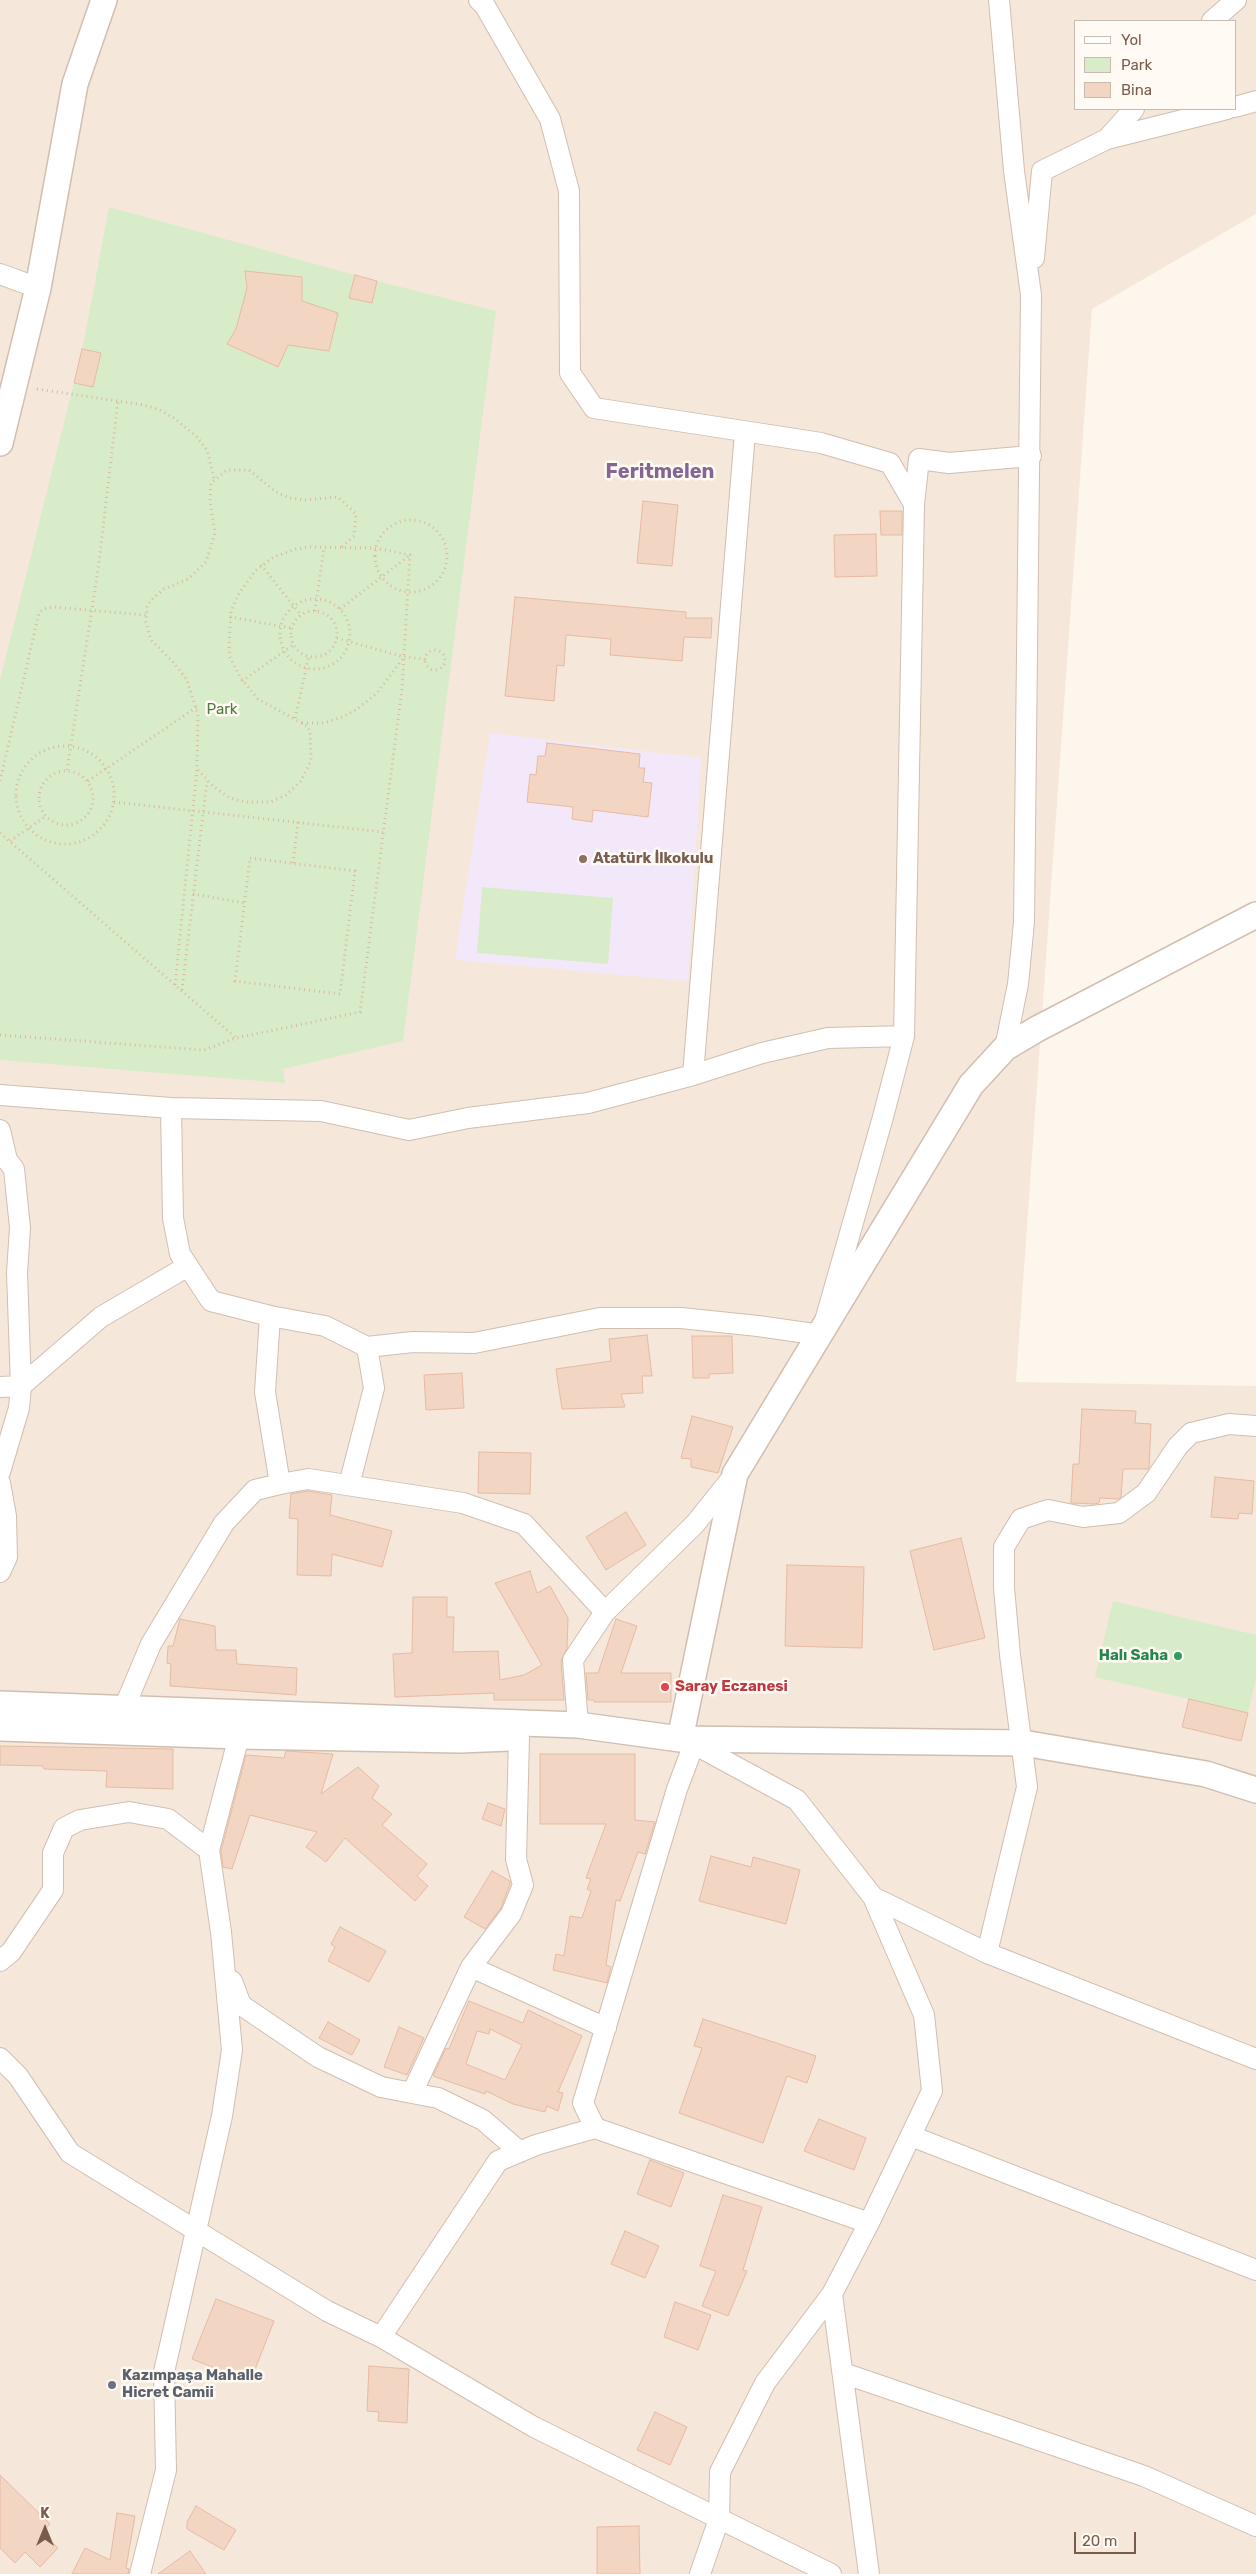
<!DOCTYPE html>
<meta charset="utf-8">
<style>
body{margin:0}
#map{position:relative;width:1256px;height:2574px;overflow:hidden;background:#fdf6ec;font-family:Rubik,sans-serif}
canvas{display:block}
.legend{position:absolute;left:1074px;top:20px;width:162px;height:90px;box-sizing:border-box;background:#fffaf3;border:1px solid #cabbb1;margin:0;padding:6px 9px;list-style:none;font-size:15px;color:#7a5c4d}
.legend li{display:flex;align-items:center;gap:10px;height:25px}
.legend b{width:25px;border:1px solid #cabbb1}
.north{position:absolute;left:20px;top:2504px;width:50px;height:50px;-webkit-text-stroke:4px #fffaf3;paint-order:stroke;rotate:0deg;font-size:14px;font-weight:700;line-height:20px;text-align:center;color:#7a5c4d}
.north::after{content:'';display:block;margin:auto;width:18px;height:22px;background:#7a5c4d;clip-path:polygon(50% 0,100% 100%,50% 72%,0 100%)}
.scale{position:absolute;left:1074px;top:2532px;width:62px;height:22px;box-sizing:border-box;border:2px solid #7a5c4d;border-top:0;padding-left:6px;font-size:15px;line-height:18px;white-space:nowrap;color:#7a5c4d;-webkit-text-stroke:4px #fffaf3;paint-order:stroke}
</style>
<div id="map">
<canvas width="1256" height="2574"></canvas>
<ul class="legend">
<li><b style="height:6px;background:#fff"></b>Yol</li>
<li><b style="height:14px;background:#d8ecc9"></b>Park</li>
<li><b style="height:14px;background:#f3d5c3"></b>Bina</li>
</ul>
<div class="north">K</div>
<div class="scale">20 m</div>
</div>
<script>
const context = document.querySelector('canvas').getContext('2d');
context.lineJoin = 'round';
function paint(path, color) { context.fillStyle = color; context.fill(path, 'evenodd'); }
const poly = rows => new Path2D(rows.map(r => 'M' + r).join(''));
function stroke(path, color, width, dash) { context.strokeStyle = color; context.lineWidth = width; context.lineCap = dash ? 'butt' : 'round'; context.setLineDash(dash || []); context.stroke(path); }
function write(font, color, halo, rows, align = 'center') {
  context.font = font + ' Rubik,sans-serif'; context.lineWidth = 5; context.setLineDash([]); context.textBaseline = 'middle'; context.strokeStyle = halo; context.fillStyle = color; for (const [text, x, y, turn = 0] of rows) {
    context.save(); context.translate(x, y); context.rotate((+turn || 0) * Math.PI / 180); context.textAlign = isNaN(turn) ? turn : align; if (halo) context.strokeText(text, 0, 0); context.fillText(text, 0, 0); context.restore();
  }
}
paint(poly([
 [0,0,1256,0,1256,214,1092,309,1016,1382,1256,1386,1256,2574,0,2574],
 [1075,21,1235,21,1235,109,1075,109]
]), '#f5e8da');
paint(poly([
 [490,733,701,758,688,981,455,960]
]), '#f3e8fa');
paint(poly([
 [109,207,377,281,496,311,403,1041,283,1069,285,1083,0,1060,0,680,83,346],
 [482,887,613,898,608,964,477,953],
 [1113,1601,1256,1635,1256,1678,1248,1713,1095,1677]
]), '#d8ecc9');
const building = poly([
 [245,271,302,277,302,301,338,313,329,351,288,345,278,367,227,344,236,329,247,288,245,271],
 [355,275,377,281,372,303,349,298,355,275],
 [82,349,101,353,93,387,74,383,82,349],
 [643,501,678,505,672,566,637,563,643,501],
 [880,511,902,511,902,535,881,535,880,511],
 [876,534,877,576,835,577,834,535,876,534],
 [515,597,686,612,686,618,712,618,711,638,684,637,682,661,610,655,611,639,566,635,564,666,557,665,554,701,505,696,515,597],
 [547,743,640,754,639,768,645,768,643,782,652,783,648,817,593,810,592,822,572,819,573,807,527,802,530,774,536,775,538,756,545,756,547,743],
 [647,1335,652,1376,642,1376,643,1393,621,1394,625,1407,562,1409,556,1369,611,1361,609,1339,647,1335],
 [692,1336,732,1336,733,1373,709,1374,709,1378,693,1378,692,1336],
 [462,1373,464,1408,426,1410,424,1375,462,1373],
 [1082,1409,1136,1411,1135,1423,1151,1424,1149,1467,1148,1469,1123,1469,1121,1497,1118,1499,1100,1498,1099,1503,1094,1504,1071,1503,1073,1464,1079,1464,1082,1409],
 [692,1416,733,1427,718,1473,691,1467,691,1459,681,1458,692,1416],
 [479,1452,531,1453,530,1494,478,1493,479,1452],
 [1215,1477,1254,1481,1252,1514,1239,1513,1238,1519,1211,1517,1215,1477],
 [308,1491,332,1495,330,1515,392,1531,382,1567,332,1554,331,1576,297,1575,298,1519,289,1518,291,1494,308,1491],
 [626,1512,646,1545,606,1570,586,1537,626,1512],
 [961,1538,985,1638,934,1650,910,1551,961,1538],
 [787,1565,864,1567,862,1648,785,1646,787,1565],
 [530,1571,537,1593,550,1586,568,1618,567,1648,561,1661,564,1700,494,1700,494,1693,395,1697,393,1654,412,1653,413,1597,447,1597,447,1617,454,1617,453,1652,498,1651,500,1680,524,1675,542,1665,495,1583,530,1571],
 [180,1619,215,1626,216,1650,236,1650,237,1664,297,1668,296,1695,170,1686,171,1664,167,1663,168,1646,173,1646,180,1619],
 [616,1619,637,1626,621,1673,671,1673,671,1702,594,1702,594,1700,588,1700,586,1673,598,1673,616,1619],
 [1189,1699,1248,1713,1241,1741,1182,1727,1189,1699],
 [0,1746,173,1749,173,1789,106,1787,107,1771,44,1769,43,1766,0,1765,0,1746],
 [286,1751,333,1754,321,1794,358,1767,379,1786,372,1798,392,1814,382,1825,427,1864,417,1876,428,1886,415,1901,345,1838,326,1862,306,1847,317,1832,250,1815,232,1869,223,1867,221,1851,246,1755,284,1758,286,1751],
 [540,1754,635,1754,635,1820,655,1822,645,1854,638,1852,620,1901,616,1900,606,1965,611,1967,607,1983,553,1970,556,1954,564,1956,570,1916,582,1918,591,1891,587,1889,591,1879,586,1878,606,1824,540,1824,540,1754],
 [488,1803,505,1809,501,1826,482,1819,488,1803],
 [711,1856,751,1867,753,1857,800,1870,786,1924,699,1901,711,1856],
 [492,1871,510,1881,510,1884,501,1908,485,1929,464,1917,492,1871],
 [340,1927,386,1951,369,1982,328,1961,335,1947,331,1944,340,1927],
 [469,2001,523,2023,528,2010,582,2036,558,2092,563,2093,558,2111,547,2106,545,2112,513,2104,486,2091,485,2094,433,2076,446,2048,449,2049,469,2001],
 [490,2029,522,2045,505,2080,466,2064,477,2031,489,2034,490,2029],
 [703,2019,816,2056,807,2083,787,2076,763,2143,679,2113,702,2048,694,2046,703,2019],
 [328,2022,360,2040,352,2055,319,2038,328,2022],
 [399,2027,424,2038,407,2075,384,2067,399,2027],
 [819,2119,866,2138,854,2170,804,2151,819,2119],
 [650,2160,684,2173,671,2207,637,2194,650,2160],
 [723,2195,762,2207,743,2270,747,2271,728,2316,702,2306,716,2271,700,2266,723,2195],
 [625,2231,659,2246,645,2278,611,2264,625,2231],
 [216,2299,274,2321,250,2382,192,2359,216,2299],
 [675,2302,711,2315,698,2350,664,2337,675,2302],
 [369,2366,409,2369,407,2423,378,2421,379,2412,367,2411,369,2366],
 [655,2412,687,2427,670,2465,637,2450,655,2412],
 [0,2475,50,2524,42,2532,58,2548,40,2567,25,2552,15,2563,0,2548,0,2475],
 [196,2506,236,2530,224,2550,187,2529,187,2522,196,2506],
 [117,2513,135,2516,126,2568,129,2569,128,2574,72,2574,85,2548,110,2560,117,2513],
 [639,2526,640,2574,597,2574,597,2527,639,2526],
 [190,2551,206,2574,158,2574,190,2551]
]);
paint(building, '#f3d5c3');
stroke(building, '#e6bba3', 1);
const minor = poly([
 [479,0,485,6,550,119,569,191,570,373,594,408,821,443,890,463,914,504],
 [999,0,1014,171,1031,295,1024,922,1018,984,1005,1048],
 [1212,21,1236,0],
 [1235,107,1256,101],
 [1107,139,1134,109],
 [1034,258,1042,171,1107,139,1227,109],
 [0,274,38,288],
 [693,1075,745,432],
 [0,1095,171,1108,321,1111,409,1130,468,1118,588,1103,693,1075,762,1053,828,1038,904,1036],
 [171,1108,173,1218,180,1254,211,1301,270,1316,325,1326,367,1347,413,1342,474,1343,600,1318,681,1318,758,1326,821,1335,883,1117,904,1036,914,504,919,459,949,463,1031,456],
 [0,1130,7,1160,14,1169,20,1228,17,1273,21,1386,19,1408,0,1472],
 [270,1316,265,1392,280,1484],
 [0,1387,21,1386,101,1317,188,1266],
 [0,1483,6,1516,7,1557,0,1572],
 [349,1485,374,1388,367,1347],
 [124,1708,151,1644,224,1523,255,1490,280,1484,308,1479,463,1503,524,1524,605,1612],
 [578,1725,573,1660,605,1612,695,1524,735,1474],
 [683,1740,694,1744,677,1789,583,2103,595,2128,869,2223],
 [694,1744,797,1800,873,1897,924,2015,932,2091,869,2223,832,2294,869,2574],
 [873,1897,987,1953,1256,2059],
 [987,1953,1027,1787,1010,1655,1004,1588,1004,1547,1021,1519,1048,1510,1083,1517,1119,1513,1146,1493,1178,1446,1191,1433,1229,1424,1256,1426],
 [0,1961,11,1952,53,1890,53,1853,64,1828,80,1820,129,1812,168,1819,209,1850],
 [471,1967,606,2028],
 [232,1981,241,2005,318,2057,381,2087,438,2098,483,2120,520,2152],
 [0,2058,18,2076,70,2153,327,2311,381,2337,534,2427,831,2574],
 [412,2093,471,1967,511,1914,523,1885,516,1859,519,1737],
 [911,2136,1256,2270],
 [381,2337,498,2161,536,2145,595,2128],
 [843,2373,1144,2476,1256,2526],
 [140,2574,166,2470,164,2372,222,2116,232,2050,221,1932,209,1850,239,1736],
 [700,2574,719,2519,720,2472,765,2383,832,2294]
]);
const tertiary = poly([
 [0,443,38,288,75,84,104,0],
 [0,1704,578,1725,680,1739,1023,1743,1206,1774,1256,1790],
 [0,1728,239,1736,460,1740,509,1738],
 [680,1739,735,1474,971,1085,1005,1048,1037,1029,1256,915]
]);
stroke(minor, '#d1beb0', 22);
stroke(tertiary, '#d1beb0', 28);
stroke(poly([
 [37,389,144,405,160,410,174,418,197,437,207,450,214,478],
 '375 556a36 36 0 1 1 72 0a36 36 0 1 1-72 0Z',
 [261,565,301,615],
 '280 634a35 35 0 1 1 70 0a35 35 0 1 1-70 0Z',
 [340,609,410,555],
 [315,611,324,547],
 '291 634a23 23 0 1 1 46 0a23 23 0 1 1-46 0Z',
 [230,617,291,628],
 [337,638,404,657,425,659],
 '425 660a10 10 0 1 1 20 0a10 10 0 1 1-20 0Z',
 [242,681,293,645],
 [295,718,309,656],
 [302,723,324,723,345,716,357,709,377,693,404,657],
 '16 795a49 49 0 1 1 98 0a49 49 0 1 1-98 0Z',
 [67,770,98,570,118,401],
 '39 798a27 27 0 1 1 54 0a27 27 0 1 1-54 0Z',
 [0,781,39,613,44,609,52,607,146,615],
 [88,781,197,707],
 [114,802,383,832],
 [0,833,236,1038],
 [10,841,46,816],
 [250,858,355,871,340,994,235,981,250,858],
 [293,863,298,822],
 [193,894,244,903],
 [175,985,197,769,198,715,187,680,173,662,151,640,146,622,147,607,151,600,164,589,188,579,206,562,215,533,210,501,211,483,227,470,249,470,276,492,290,498,304,500,338,497,356,514,354,536,342,547],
 [182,990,207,781],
 [0,1035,204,1050,236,1038,360,1012,402,689,410,555,375,548,310,547,296,549,274,557,255,571,238,595,231,612,229,645,230,657,240,677,258,699,307,726,310,732,311,760,301,781,286,795,270,802,246,802,230,798,214,787,197,769]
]), '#d9b8a5', 3, [1, 4]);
stroke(minor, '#fff', 20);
stroke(tertiary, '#fff', 25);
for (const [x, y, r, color] of [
 [583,859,5,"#8d6e63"],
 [1178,1656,5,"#2e9e5b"],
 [665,1687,5,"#e0444e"],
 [112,2385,5,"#6b7280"]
]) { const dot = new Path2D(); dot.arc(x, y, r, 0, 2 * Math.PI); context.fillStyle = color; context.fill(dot); stroke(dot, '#fffaf3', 2); }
write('15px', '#537a41', '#fffaf3', [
 ["Park",222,710]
]);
write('bold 15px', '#785e54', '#fffaf3', [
 ["Atatürk İlkokulu",593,859]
], 'left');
write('bold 15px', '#27864d', '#fffaf3', [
 ["Halı Saha",1168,1656]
], 'right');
write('bold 15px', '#be3a42', '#fffaf3', [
 ["Saray Eczanesi",675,1687]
], 'left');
write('bold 15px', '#5b616d', '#fffaf3', [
 ["Kazımpaşa Mahalle",122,2376],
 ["Hicret Camii",122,2393]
], 'left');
write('bold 20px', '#846695', '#fffaf3', [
 ["Feritmelen",660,472]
]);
</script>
